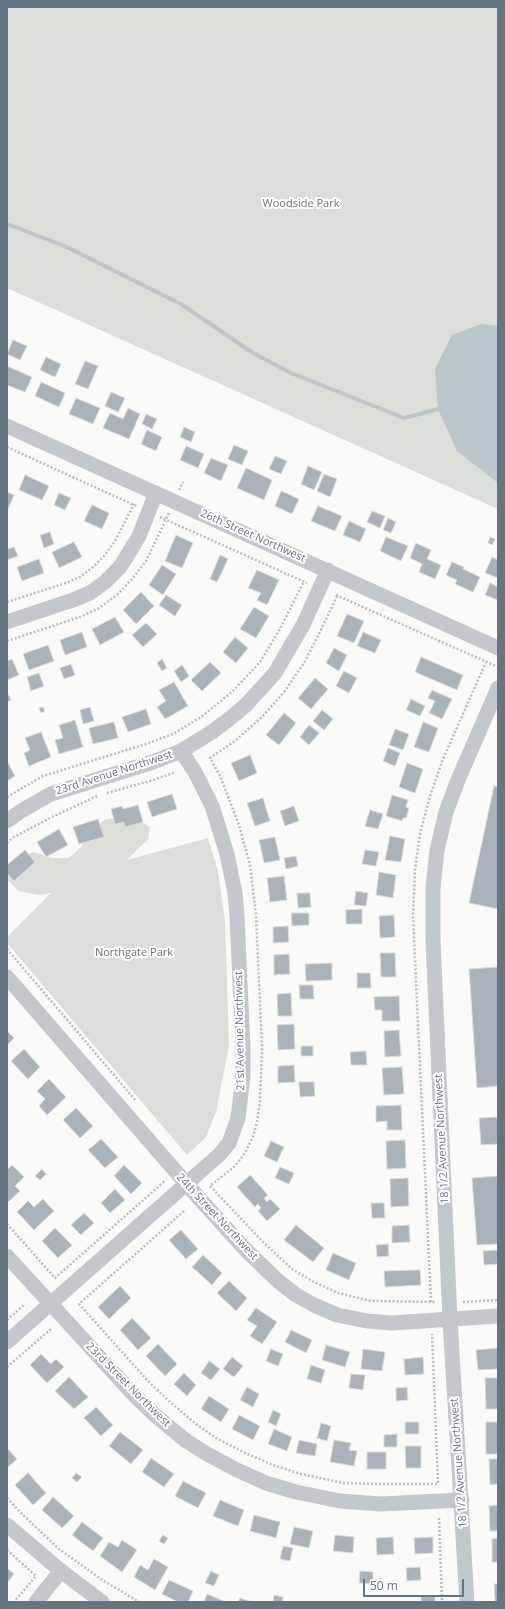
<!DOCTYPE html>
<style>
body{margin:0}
#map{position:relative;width:505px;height:1609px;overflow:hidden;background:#fafaf8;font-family:"Open Sans",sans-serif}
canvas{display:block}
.frame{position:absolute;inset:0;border:8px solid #657683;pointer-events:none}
.scale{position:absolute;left:363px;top:1579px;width:101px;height:18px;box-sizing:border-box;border:2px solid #657683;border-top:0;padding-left:5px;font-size:12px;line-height:14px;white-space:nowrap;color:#657683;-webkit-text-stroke:3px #fff;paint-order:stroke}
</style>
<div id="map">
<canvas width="505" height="1609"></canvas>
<div class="frame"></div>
<div class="scale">50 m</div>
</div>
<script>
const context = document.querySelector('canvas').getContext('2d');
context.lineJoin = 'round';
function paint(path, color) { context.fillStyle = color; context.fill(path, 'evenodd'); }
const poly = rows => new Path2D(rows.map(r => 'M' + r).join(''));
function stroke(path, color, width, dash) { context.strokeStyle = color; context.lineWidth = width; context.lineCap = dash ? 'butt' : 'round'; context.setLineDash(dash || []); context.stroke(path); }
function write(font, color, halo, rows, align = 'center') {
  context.font = font + ' "Open Sans",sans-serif'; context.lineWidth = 4; context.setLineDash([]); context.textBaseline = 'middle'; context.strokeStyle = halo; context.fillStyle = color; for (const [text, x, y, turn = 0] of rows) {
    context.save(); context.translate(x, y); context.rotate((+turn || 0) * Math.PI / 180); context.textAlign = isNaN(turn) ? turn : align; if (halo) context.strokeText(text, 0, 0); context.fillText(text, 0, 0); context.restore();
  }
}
paint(poly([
 [7,7,498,7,498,509,7,288],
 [124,816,141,822,150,827,148,839,127,860,208,838,218,871,225,921,229,1046,216,1112,206,1137,187,1155,7,943,7,937,51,893,39,895,18,891,7,879,7,877,16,860,33,852,52,858,69,858,80,848,90,833,104,820]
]), '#dadfd7');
paint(poly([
 [481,324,498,326,498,483,457,451,438,409,435,369,452,335]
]), '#bbc7cb');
stroke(poly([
 [7,224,67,247,181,304,253,353,291,373,404,418,438,409]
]), '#bbc7cb', 4);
const building = poly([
 [13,340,27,346,20,360,7,354,13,340],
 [46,357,61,364,55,377,40,370,46,357],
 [85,361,98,366,88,389,75,384,85,361],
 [7,366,32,377,25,392,7,385,7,366],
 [41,382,65,393,59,407,35,396,41,382],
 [111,392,125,398,118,412,105,406,111,392],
 [76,398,100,408,93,424,69,414,76,398],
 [128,408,140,414,129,439,103,428,110,413,123,419,128,408],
 [146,414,157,419,152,429,142,424,146,414],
 [184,427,195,432,191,442,180,437,184,427],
 [147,430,162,437,156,451,141,444,147,430],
 [234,445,248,451,242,465,228,459,234,445],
 [186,446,204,454,198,468,180,460,186,446],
 [275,456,287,461,281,474,269,469,275,456],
 [211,458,228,465,221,481,204,473,211,458],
 [308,466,322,472,314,490,301,484,308,466],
 [246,468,272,480,264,500,237,488,246,468],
 [324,474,337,479,330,497,317,491,324,474],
 [25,475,49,486,42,500,19,490,25,475],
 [281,491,299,499,292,514,275,506,281,491],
 [7,492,14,495,8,509,7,509,7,492],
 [59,493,71,498,65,510,54,505,59,493],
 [92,505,109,513,102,529,84,521,92,505],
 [318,506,342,516,335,531,311,521,318,506],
 [372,511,385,516,380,528,367,522,372,511],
 [388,518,396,522,391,533,383,530,388,518],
 [349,521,366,529,360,542,343,535,349,521],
 [50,532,54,544,44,548,40,535,50,532],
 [176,535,193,543,182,568,165,561,176,535],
 [386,537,408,546,401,561,380,551,386,537],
 [490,537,495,539,492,545,488,543,490,537],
 [74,542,82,557,59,568,52,552,74,542],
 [416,543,431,550,427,559,441,565,435,579,419,572,422,564,410,558,416,543],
 [14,547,18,556,7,560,7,549,14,547],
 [220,555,228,559,217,582,210,579,220,555],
 [492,557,498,560,498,578,485,573,492,557],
 [39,559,44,573,22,581,17,567,39,559],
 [452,562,464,567,463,569,480,577,473,592,455,584,457,580,446,575,452,562],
 [162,565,176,574,163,595,149,585,162,565],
 [257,570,279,580,267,605,257,600,261,593,248,588,257,570],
 [490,583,498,587,498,600,485,595,490,583],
 [141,592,154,606,136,624,123,610,141,592],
 [166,595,182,605,175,616,159,605,166,595],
 [254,607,269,616,256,638,240,629,254,607],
 [347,614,364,621,354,643,337,636,347,614],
 [115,617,124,632,100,645,92,629,115,617],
 [146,623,157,634,143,647,132,635,146,623],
 [82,632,87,647,65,655,60,640,82,632],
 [363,632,381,640,375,653,357,646,363,632],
 [235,637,248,648,236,663,223,652,235,637],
 [48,645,54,661,29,670,23,654,48,645],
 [334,648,347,655,339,671,326,663,334,648],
 [421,657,463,675,457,690,415,672,421,657],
 [12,659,19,675,7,680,7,661,12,659],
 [162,659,167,668,162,671,157,663,162,659],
 [210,662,221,673,202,691,191,680,210,662],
 [71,664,75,675,64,679,60,668,71,664],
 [182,665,189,676,181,682,174,671,182,665],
 [344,671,357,678,349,693,336,686,344,671],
 [39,673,44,686,31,691,27,677,39,673],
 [315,678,328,689,311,709,298,698,315,678],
 [174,682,188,706,165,719,157,707,166,701,159,690,174,682],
 [432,690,452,699,442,719,429,713,435,701,428,698,432,690],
 [7,692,11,700,7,702,7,692],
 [411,699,425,706,420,716,406,710,411,699],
 [43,707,45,711,41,713,39,708,43,707],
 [90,707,94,721,83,724,80,710,90,707],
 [146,709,151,724,128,732,122,717,146,709],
 [322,710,333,719,324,730,313,721,322,710],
 [284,713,296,723,279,745,266,735,284,713],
 [75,720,83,747,59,754,55,740,63,738,59,725,75,720],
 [114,722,118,738,93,744,89,728,114,722],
 [423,722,438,728,429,752,414,747,423,722],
 [309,725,319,733,309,745,300,737,309,725],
 [395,729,409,734,403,750,389,745,395,729],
 [41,732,51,757,29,766,24,753,30,750,25,738,41,732],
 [388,748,400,753,395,766,383,761,388,748],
 [250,755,257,773,239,781,231,763,250,755],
 [7,761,15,776,7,781,7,761],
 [407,763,423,769,415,793,399,787,407,763],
 [494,786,498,787,498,909,469,903,494,786],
 [172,794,177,809,152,817,147,802,172,794],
 [392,795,408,800,406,807,409,808,406,818,403,818,402,821,386,816,392,795],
 [263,798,270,821,255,826,247,803,263,798],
 [138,805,143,822,125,827,124,822,115,824,111,809,122,806,123,809,138,805],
 [294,806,299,821,285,826,280,811,294,806],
 [370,810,383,814,378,829,365,826,370,810],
 [98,819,104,837,79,844,73,827,98,819],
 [59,829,68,845,46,857,37,842,59,829],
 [390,836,405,839,401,862,385,860,390,836],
 [275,837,280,860,264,863,259,840,275,837],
 [25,850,35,862,14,881,7,873,7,865,25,850],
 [365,850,379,852,376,866,362,864,365,850],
 [296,856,298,866,286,869,284,858,296,856],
 [379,872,396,875,393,898,376,895,379,872],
 [284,876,287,900,270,902,267,878,284,876],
 [356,891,368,893,366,906,354,905,356,891],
 [297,893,310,893,311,907,298,908,297,893],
 [362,909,362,924,346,924,346,910,362,909],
 [291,913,309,913,309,925,292,926,291,913],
 [394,915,395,937,380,938,379,916,394,915],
 [288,926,289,942,273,943,273,927,288,926],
 [380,953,395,953,396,977,381,977,380,953],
 [289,954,290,974,274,975,274,955,289,954],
 [332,963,332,980,306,981,305,964,332,963],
 [498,967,498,1086,477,1088,469,969,498,967],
 [357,973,370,973,371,988,357,988,357,973],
 [299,985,313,985,314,999,300,999,299,985],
 [291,993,292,1016,278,1016,277,994,291,993],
 [399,996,400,1021,382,1021,382,1010,375,1010,374,997,399,996],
 [294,1024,295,1049,278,1050,277,1025,294,1024],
 [399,1030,401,1056,385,1057,384,1031,399,1030],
 [7,1031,14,1038,7,1045,7,1031],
 [301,1046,313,1046,313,1056,301,1056,301,1046],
 [24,1049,40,1067,28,1079,11,1061,24,1049],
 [366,1051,367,1065,351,1065,350,1052,366,1051],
 [294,1065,295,1082,278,1083,278,1066,294,1065],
 [402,1067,404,1094,384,1095,382,1068,402,1067],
 [49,1079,66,1097,47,1115,39,1106,45,1099,37,1091,49,1079],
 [299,1082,314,1082,315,1096,300,1097,299,1082],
 [401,1105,402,1130,387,1130,387,1121,376,1122,376,1106,401,1105],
 [76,1108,93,1126,80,1138,63,1120,76,1108],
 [498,1117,498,1144,481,1145,479,1118,498,1117],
 [101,1139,118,1157,105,1168,88,1150,101,1139],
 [405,1140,406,1168,387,1169,386,1141,405,1140],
 [271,1141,284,1147,277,1162,264,1156,271,1141],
 [12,1165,24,1177,15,1186,20,1191,8,1202,7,1200,7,1170,12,1165],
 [124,1165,142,1183,131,1194,114,1176,124,1165],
 [280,1167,294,1173,289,1184,275,1178,280,1167],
 [42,1169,46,1174,40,1180,35,1176,42,1169],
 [250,1175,268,1195,264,1198,267,1202,270,1199,280,1209,267,1221,258,1211,261,1208,258,1204,255,1207,237,1187,250,1175],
 [498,1176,498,1244,477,1245,472,1178,498,1176],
 [408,1178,409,1206,391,1207,390,1179,408,1178],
 [115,1189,125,1200,110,1213,101,1203,115,1189],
 [43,1199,54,1211,34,1230,17,1212,28,1201,34,1207,43,1199],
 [371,1203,384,1203,385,1218,372,1218,371,1203],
 [84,1213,94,1223,81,1235,71,1225,84,1213],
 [296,1225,324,1248,313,1262,284,1240,296,1225],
 [409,1225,410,1242,392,1243,392,1226,409,1225],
 [55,1228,72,1245,58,1258,42,1241,55,1228],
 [181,1230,198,1249,186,1259,169,1240,181,1230],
 [388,1244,389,1256,377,1257,376,1245,388,1244],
 [498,1250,498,1264,484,1265,483,1251,498,1250],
 [333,1253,356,1263,349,1280,326,1270,333,1253],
 [203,1255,222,1273,212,1285,192,1267,203,1255],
 [420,1270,421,1285,385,1287,384,1271,420,1270],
 [229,1281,247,1298,236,1311,217,1293,229,1281],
 [120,1286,131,1298,109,1319,98,1307,120,1286],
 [256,1308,277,1322,262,1344,250,1336,257,1326,247,1320,256,1308],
 [132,1318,151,1338,138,1350,120,1330,132,1318],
 [291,1330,312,1340,306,1353,285,1342,291,1330],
 [158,1344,177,1364,165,1376,146,1356,158,1344],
 [326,1345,350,1352,345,1367,322,1360,326,1345],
 [498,1348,498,1369,478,1370,476,1350,498,1348],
 [271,1349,283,1354,278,1366,266,1361,271,1349],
 [363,1349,385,1352,382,1371,361,1369,363,1349],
 [41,1354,51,1364,56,1359,64,1367,47,1383,30,1365,41,1354],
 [232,1357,243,1366,234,1377,223,1369,232,1357],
 [423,1357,424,1374,405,1375,404,1359,423,1357],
 [209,1361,220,1369,211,1380,201,1373,209,1361],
 [311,1365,325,1370,321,1383,307,1379,311,1365],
 [184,1373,196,1385,187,1396,174,1384,184,1373],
 [351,1374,365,1375,363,1390,349,1388,351,1374],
 [69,1377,88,1397,74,1409,55,1391,69,1377],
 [485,1378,498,1378,498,1409,486,1409,485,1378],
 [247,1387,259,1394,253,1407,240,1400,247,1387],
 [407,1387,408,1400,396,1401,396,1388,407,1387],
 [209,1396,229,1409,221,1422,201,1409,209,1396],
 [96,1407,113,1425,101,1436,84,1418,96,1407],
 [273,1410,281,1414,276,1426,268,1422,273,1410],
 [239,1415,260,1426,253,1440,232,1429,239,1415],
 [405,1422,419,1422,419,1434,405,1434,405,1422],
 [486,1422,498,1422,498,1454,486,1454,486,1422],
 [321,1423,331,1426,327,1441,317,1438,321,1423],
 [274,1429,292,1437,287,1451,268,1444,274,1429],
 [120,1432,143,1450,131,1464,109,1446,120,1432],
 [397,1434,397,1447,384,1447,384,1435,397,1434],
 [299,1440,317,1444,315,1456,296,1453,299,1440],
 [334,1440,351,1443,349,1450,357,1451,354,1466,330,1462,334,1440],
 [405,1446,421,1446,421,1468,406,1468,405,1446],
 [7,1448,17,1459,7,1468,7,1448],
 [367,1452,386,1452,386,1469,367,1469,367,1452],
 [151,1458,174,1474,164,1487,142,1472,151,1458],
 [489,1459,498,1459,498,1484,490,1485,489,1459],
 [28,1473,46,1493,33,1505,15,1485,28,1473],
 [76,1473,82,1477,77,1482,72,1478,76,1473],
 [183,1481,206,1493,198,1508,175,1496,183,1481],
 [53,1497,74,1516,62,1528,42,1510,53,1497],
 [220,1500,244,1510,238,1526,213,1516,220,1500],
 [498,1505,498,1531,490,1531,489,1506,498,1505],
 [254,1515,280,1522,276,1538,250,1531,254,1515],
 [82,1522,103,1538,93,1551,72,1535,82,1522],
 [294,1527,313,1531,309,1548,290,1544,294,1527],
 [163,1535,168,1538,164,1544,159,1541,163,1535],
 [335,1535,354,1537,353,1553,333,1551,335,1535],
 [393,1537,394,1554,377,1555,376,1538,393,1537],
 [433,1537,433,1553,415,1554,414,1538,433,1537],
 [498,1538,498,1562,492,1562,492,1539,498,1538],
 [122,1540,137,1550,122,1572,100,1556,109,1542,118,1547,122,1540],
 [283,1546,293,1548,290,1561,280,1559,283,1546],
 [154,1559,168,1567,155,1590,134,1577,140,1565,148,1570,154,1559],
 [420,1567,421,1580,407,1581,406,1568,420,1567],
 [7,1568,14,1574,7,1583,7,1568],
 [211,1571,219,1575,214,1586,205,1583,211,1571],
 [360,1571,373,1572,373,1584,359,1583,360,1571],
 [169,1580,193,1591,188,1602,178,1602,162,1594,169,1580],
 [494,1584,498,1584,498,1602,495,1602,494,1584],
 [207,1594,226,1602,204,1602,207,1594],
 [274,1595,283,1597,282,1602,273,1602,274,1595],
 [421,1596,435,1596,435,1602,421,1602,421,1596],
 [240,1598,252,1602,238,1602,240,1598]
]);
paint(building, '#aab3b9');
stroke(building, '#dcdcda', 1);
stroke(poly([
 [7,447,136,506],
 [179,490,183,482],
 [160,517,307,583],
 [336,595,498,667],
 [337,596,320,632,304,663,284,692,263,716,235,741,210,758,220,776,229,799,239,825,250,865,256,915,262,1047,260,1101,257,1122,253,1137,245,1153,235,1166,210,1186,264,1243,292,1269,312,1281,338,1293,371,1301,436,1302],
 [7,602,66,583,80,577,93,567,105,555,115,541,134,504],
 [7,641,80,617,99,608,117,595,133,578,146,561,169,513],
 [107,793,150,781,176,772],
 [7,797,43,776,146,744,173,734,201,717,232,692,260,662,280,629,304,581],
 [7,843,14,837,52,817,97,796],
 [7,949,136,1101],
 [184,1211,79,1304,148,1381,170,1402,196,1424,216,1438,245,1453,273,1465,301,1474,343,1483,381,1484,438,1484,432,1334],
 [7,1224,55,1278,166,1180],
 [431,1302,413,917,415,869,420,834,429,799,443,759,486,662],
 [463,1302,498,1300],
 [7,1320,25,1304],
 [7,1367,51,1329],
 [7,1498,22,1514,59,1549,101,1579,139,1602],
 [439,1518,442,1602],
 [7,1550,36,1576,14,1602]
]), '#bbbfc2', 2.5, [2, 2]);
stroke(poly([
 [7,426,498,648],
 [7,622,73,600,90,593,105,582,120,567,130,551,139,536,156,493],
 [7,821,21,811,51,794,153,762,181,751,212,732,233,716,246,705,275,673,303,625,328,570],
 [7,977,198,1197,244,1248,278,1281,296,1295,316,1306,337,1315,367,1321,391,1323,498,1316],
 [7,1256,134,1395,156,1416,185,1440,207,1454,237,1470,266,1483,296,1492,340,1501,381,1504,462,1500],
 [7,1342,220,1154,229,1143,238,1118,243,1076,243,1048,237,916,235,893,227,854,212,806,195,772,181,751],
 [7,1525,61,1571,102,1602],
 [36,1602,61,1571],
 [467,1602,450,1319,433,941,433,888,437,850,446,812,458,780,498,688]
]), '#c3c8cc', 15);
write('11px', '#687a64', '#fff', [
 ["Woodside Park",301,204],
 ["Northgate Park",134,953]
]);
write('11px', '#657683', '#fff', [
 ["26th Street Northwest",253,536,24],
 ["23rd Avenue Northwest",114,773,-18],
 ["21st Avenue Northwest",240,1031,-91],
 ["18 1/2 Avenue Northwest",442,1139,-93],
 ["24th Street Northwest",217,1217,47],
 ["23rd Street Northwest",128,1385,45],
 ["18 1/2 Avenue Northwest",459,1463,-94]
]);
</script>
